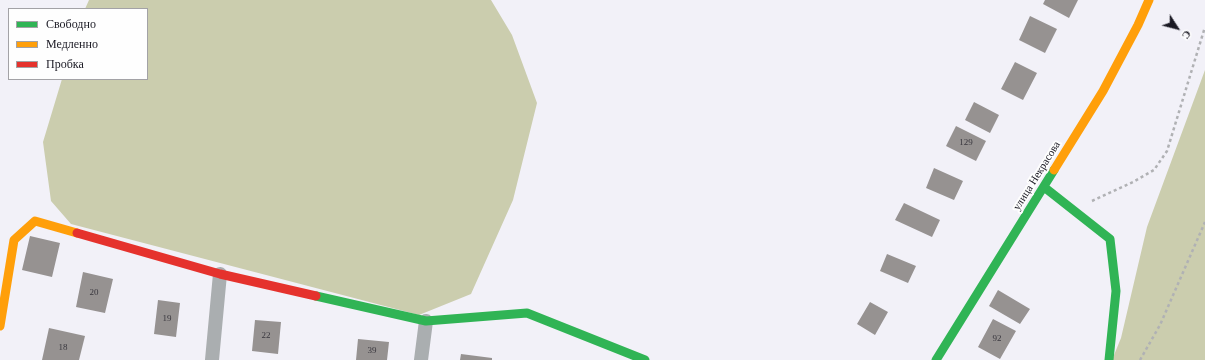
<!DOCTYPE html>
<meta charset="utf-8">
<style>
body{margin:0}
#map{position:relative;width:1205px;height:360px;overflow:hidden;background:#f2f1f8;font-family:"Times New Roman",serif}
canvas{display:block}
.legend{position:absolute;left:8px;top:8px;width:140px;height:72px;box-sizing:border-box;background:#fefefe;border:1px solid #a3a2a6;margin:0;padding:5px 7px;list-style:none;font-size:12px;color:#1a1923}
.legend li{display:flex;align-items:center;gap:8px;height:20px}
.legend b{width:20px;border:1px solid #a3a2a6}
.north{position:absolute;left:1157px;top:8px;width:40px;height:40px;-webkit-text-stroke:3px #fefefe;paint-order:stroke;rotate:126deg;font-size:11px;font-weight:700;line-height:16px;text-align:center;color:#1a1923}
.north::after{content:'';display:block;margin:auto;width:14px;height:18px;background:#1a1923;clip-path:polygon(50% 0,100% 100%,50% 72%,0 100%)}
</style>
<div id="map">
<canvas width="1205" height="360"></canvas>
<ul class="legend">
<li><b style="height:5px;background:#30b455"></b>Свободно</li>
<li><b style="height:5px;background:#ff9f0a"></b>Медленно</li>
<li><b style="height:5px;background:#e5322d"></b>Пробка</li>
</ul>
<div class="north">С</div>
</div>
<script>
const context = document.querySelector('canvas').getContext('2d');
context.lineJoin = 'round';
function paint(path, color) { context.fillStyle = color; context.fill(path, 'evenodd'); }
const poly = rows => new Path2D(rows.map(r => 'M' + r).join(''));
function stroke(path, color, width, dash) { context.strokeStyle = color; context.lineWidth = width; context.lineCap = dash ? 'butt' : 'round'; context.setLineDash(dash || []); context.stroke(path); }
function write(font, color, halo, rows, align = 'center') {
  context.font = font + ' "Times New Roman",serif'; context.lineWidth = 4; context.setLineDash([]); context.textBaseline = 'middle'; context.strokeStyle = halo; context.fillStyle = color; for (const [text, x, y, turn = 0] of rows) {
    context.save(); context.translate(x, y); context.rotate((+turn || 0) * Math.PI / 180); context.textAlign = isNaN(turn) ? turn : align; if (halo) context.strokeText(text, 0, 0); context.fillText(text, 0, 0); context.restore();
  }
}
paint(poly([
 [89,0,491,0,512,35,537,103,513,200,471,294,419,315,71,224,51,201,43,142,62,79,147,79,147,9,85,9],
 [1205,70,1205,360,1112,360,1121,338,1147,227]
]), '#cbcdae');
paint(poly([
 [1045,0,1078,0,1069,18,1043,4],
 [1030,16,1057,29,1045,53,1019,40],
 [1015,62,1037,73,1023,100,1001,89],
 [974,102,999,115,990,133,965,120],
 [956,126,986,141,976,161,946,146],
 [934,168,963,181,954,200,926,188],
 [904,203,940,220,932,237,895,220],
 [30,236,60,243,52,277,22,270],
 [887,254,916,266,908,283,880,271],
 [83,272,113,279,105,313,76,307],
 [998,290,1030,309,1020,324,989,306],
 [158,300,180,303,176,337,154,334],
 [870,302,888,312,875,335,857,324],
 [993,319,1016,331,1000,359,978,347],
 [255,320,281,322,278,354,252,351],
 [49,328,85,336,79,360,42,360],
 [358,339,389,342,387,360,356,360],
 [461,354,492,358,492,360,460,360]
]), '#969291');
stroke(poly([
 [1092,201,1133,182,1154,170,1167,151,1205,27],
 [1140,360,1160,325,1205,222]
]), '#b0b1b4', 2.5, [3, 3]);
stroke(poly([
 [212,360,220,274],
 [421,360,426,321]
]), '#aaaeb0', 14);
stroke(poly([
 [1044,187,1110,239,1116,291,1109,360],
 [316,296,426,321,527,313,645,360],
 [936,360,1054,170]
]), '#30b455', 9);
stroke(poly([
 [1054,170,1103,91,1138,25,1149,0],
 [0,326,14,240,35,221,77,233]
]), '#ff9f0a', 9);
stroke(poly([
 [77,233,220,274,316,296]
]), '#e5322d', 9);
write('9px', '#39373e', null, [
 ["129",966,143],
 ["20",94,293],
 ["19",167,319],
 ["22",266,336],
 ["92",997,339],
 ["18",63,348],
 ["39",372,351]
]);
write('11px', '#1a1923', '#fefefe', [
 ["улица Некрасова",1037,176,-58]
]);
</script>
